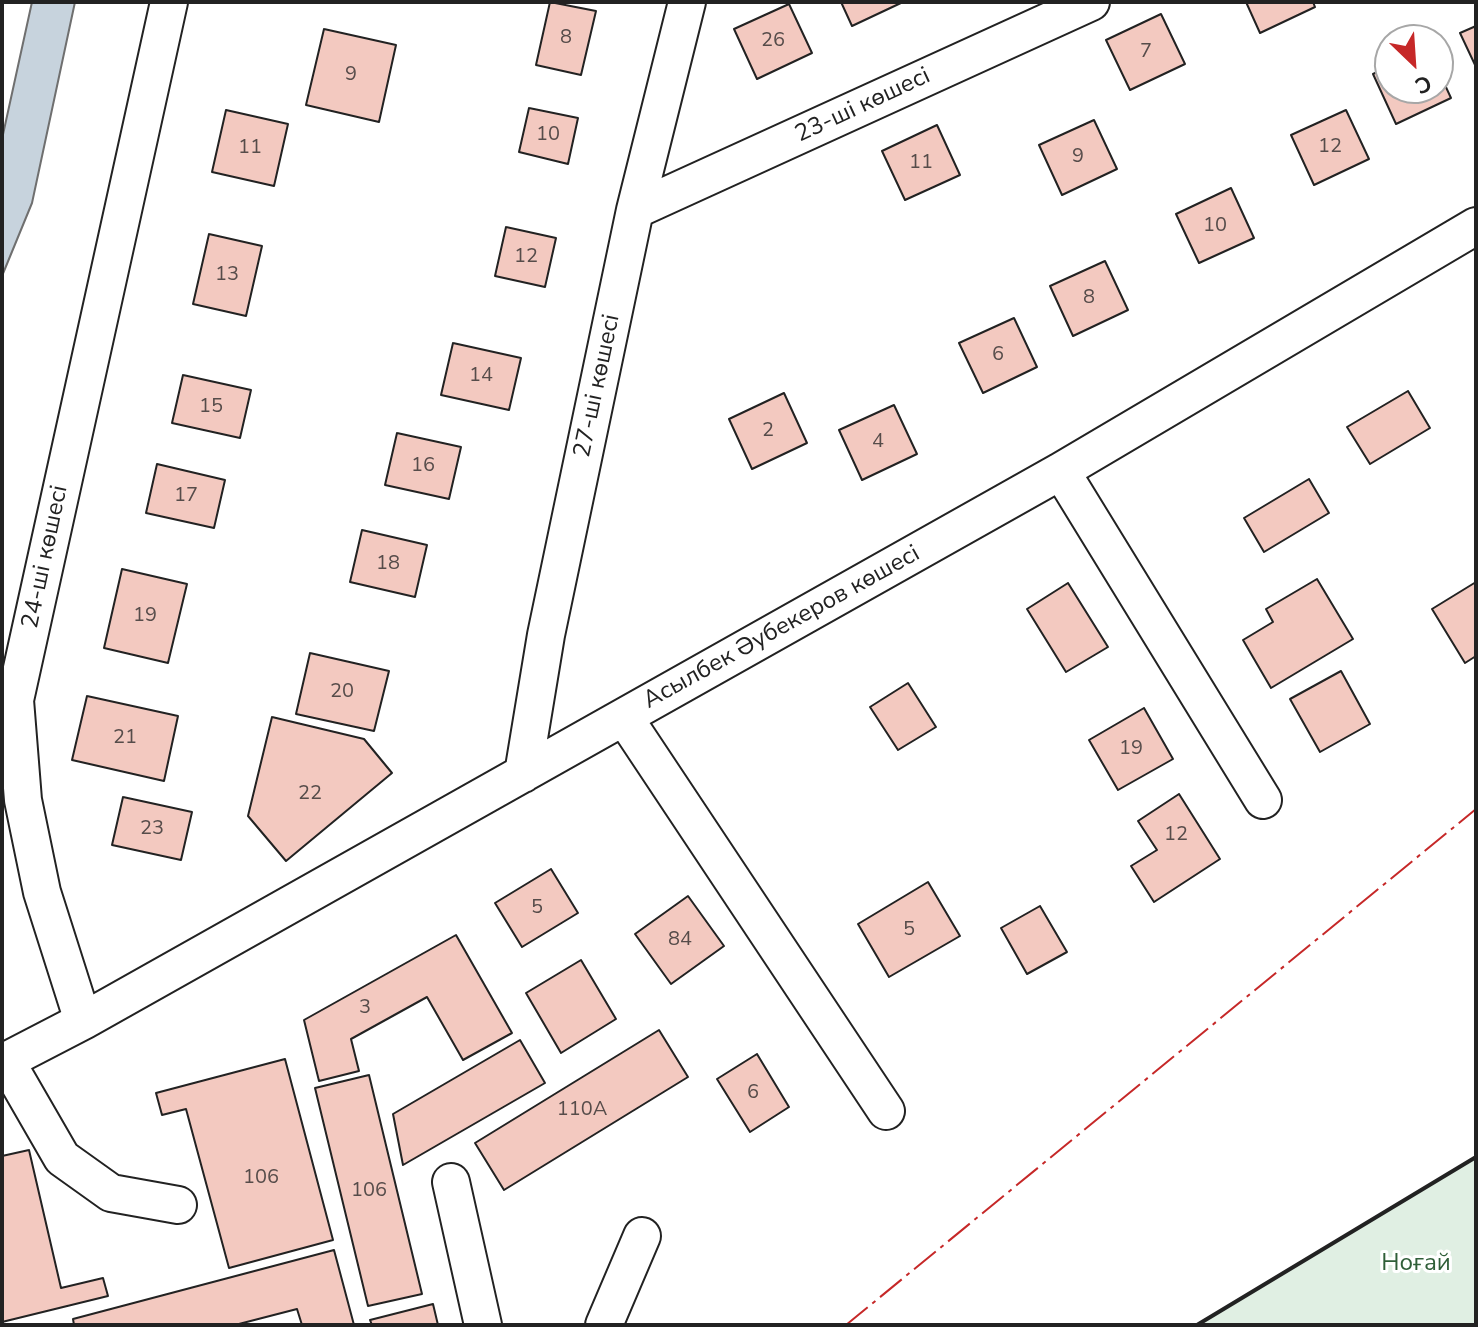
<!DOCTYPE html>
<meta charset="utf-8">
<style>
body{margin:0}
#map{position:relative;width:1478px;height:1327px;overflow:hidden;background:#fff;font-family:"Nunito Sans",sans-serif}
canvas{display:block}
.frame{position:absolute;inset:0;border:4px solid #222;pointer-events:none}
.north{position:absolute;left:1374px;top:24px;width:80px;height:80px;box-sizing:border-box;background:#fff;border:2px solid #a7a7a7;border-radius:50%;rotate:155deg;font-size:22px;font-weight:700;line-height:32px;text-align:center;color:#222}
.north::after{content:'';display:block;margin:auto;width:28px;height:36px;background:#c62828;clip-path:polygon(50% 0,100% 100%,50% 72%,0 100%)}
</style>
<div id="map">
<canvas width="1478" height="1327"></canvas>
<div class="frame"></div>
<div class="north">С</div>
</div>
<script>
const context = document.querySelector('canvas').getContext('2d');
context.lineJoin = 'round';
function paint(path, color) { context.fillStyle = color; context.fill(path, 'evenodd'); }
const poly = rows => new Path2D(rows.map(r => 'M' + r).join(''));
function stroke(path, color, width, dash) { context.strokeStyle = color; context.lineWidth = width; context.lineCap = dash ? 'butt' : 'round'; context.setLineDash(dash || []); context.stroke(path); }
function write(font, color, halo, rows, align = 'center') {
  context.font = font + ' "Nunito Sans",sans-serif'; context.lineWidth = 6; context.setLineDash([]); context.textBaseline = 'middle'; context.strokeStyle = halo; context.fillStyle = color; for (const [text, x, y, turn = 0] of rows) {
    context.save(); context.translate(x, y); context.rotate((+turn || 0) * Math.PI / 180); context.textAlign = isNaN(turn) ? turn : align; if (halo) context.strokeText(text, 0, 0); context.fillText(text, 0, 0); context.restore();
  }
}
const green = poly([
 [1476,1157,1476,1325,1197,1325,1476,1157]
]);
paint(green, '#e0efe3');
stroke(green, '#6f6f6f', 2);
const water = poly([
 [32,2,75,2,32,203,2,276,2,139,32,2]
]);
paint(water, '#c7d3dd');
stroke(water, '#6f6f6f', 2);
const building = poly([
 [550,2,596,11,581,75,536,65,550,2],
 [841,2,903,2,852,26,841,2],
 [1246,2,1313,2,1315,7,1260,33,1246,2],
 [789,4,812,53,757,79,734,29,789,4],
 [1161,14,1185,64,1130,90,1106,40,1161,14],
 [1476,26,1476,67,1460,33,1476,26],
 [324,29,396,45,379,122,306,105,324,29],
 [1390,66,1390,88,1438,88,1438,70,1451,98,1396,124,1373,74,1390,66],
 [529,108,578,118,568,164,519,152,529,108],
 [226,110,288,124,274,186,212,172,226,110],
 [1346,110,1369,159,1314,185,1291,135,1346,110],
 [1094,120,1117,169,1062,195,1039,145,1094,120],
 [937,125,960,175,905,200,882,151,937,125],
 [1231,188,1254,238,1199,263,1176,214,1231,188],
 [506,227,556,238,545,287,495,276,506,227],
 [209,234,262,246,246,316,193,304,209,234],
 [1105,261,1128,310,1073,336,1050,286,1105,261],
 [1014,318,1037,367,983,393,959,343,1014,318],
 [453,343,521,358,509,410,441,395,453,343],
 [183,375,251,390,240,438,172,423,183,375],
 [1408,391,1430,428,1370,464,1347,427,1408,391],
 [784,393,807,443,752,469,729,419,784,393],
 [894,405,917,454,862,480,839,430,894,405],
 [397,433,461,447,449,499,385,485,397,433],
 [157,464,225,480,214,528,146,513,157,464],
 [1309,479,1329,513,1264,552,1244,518,1309,479],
 [362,530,427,545,415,597,350,582,362,530],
 [122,569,187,584,168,663,104,648,122,569],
 [1317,579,1353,639,1271,688,1243,640,1273,622,1266,609,1317,579],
 [1476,582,1476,656,1465,663,1432,609,1476,582],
 [1068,583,1108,647,1066,672,1027,609,1068,583],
 [310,653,389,671,374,731,296,714,310,653],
 [1341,671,1370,724,1320,752,1290,699,1341,671],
 [908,683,936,727,898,750,870,707,908,683],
 [87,696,178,716,164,781,72,760,87,696],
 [1144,708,1173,759,1118,790,1089,740,1144,708],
 [272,717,364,739,392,773,286,861,248,816,272,717],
 [1179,794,1220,859,1154,902,1131,866,1157,850,1138,821,1179,794],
 [123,797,192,812,181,860,112,845,123,797],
 [551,869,578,913,522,947,495,903,551,869],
 [928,882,960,936,889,977,858,924,928,882],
 [688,896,724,946,671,984,635,934,688,896],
 [1040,906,1067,952,1027,974,1001,928,1040,906],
 [456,935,512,1033,463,1060,427,997,351,1039,359,1071,319,1081,304,1020,456,935],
 [581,960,616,1019,561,1053,526,993,581,960],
 [659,1030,688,1077,504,1190,475,1143,659,1030],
 [520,1040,545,1083,403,1165,393,1114,520,1040],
 [757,1054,789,1107,750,1132,717,1079,757,1054],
 [285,1059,333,1240,229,1268,186,1109,162,1115,156,1093,285,1059],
 [369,1075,422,1294,368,1306,315,1088,369,1075],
 [29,1150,61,1288,103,1278,108,1296,2,1322,2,1156,29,1150],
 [334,1250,354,1325,302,1325,297,1309,235,1325,74,1325,73,1319,334,1250],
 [433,1304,438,1325,372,1325,370,1320,433,1304]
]);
paint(building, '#f3c9c0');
stroke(building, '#222', 2);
const minor = poly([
 [635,210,1091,2],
 [1061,471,1263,800],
 [624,717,886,1111],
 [523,774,546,635,635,210,687,2],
 [83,1021,1061,471,1476,226],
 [6,1061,62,1158,111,1193,178,1205],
 [2,1063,83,1021,42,892,23,800,15,700,169,2],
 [451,1182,483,1325],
 [604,1325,642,1236]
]);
stroke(minor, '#222', 40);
stroke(minor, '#fff', 36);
stroke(poly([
 [1197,1325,1476,1157]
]), '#222', 4);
stroke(poly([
 [846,1325,1476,809]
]), '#c62828', 2, [28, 6, 4, 6]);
write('20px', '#564c4a', null, [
 ["8",566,38],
 ["26",773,41],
 ["7",1146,52],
 ["9",351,75],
 ["10",548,135],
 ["12",1330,147],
 ["11",250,148],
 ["9",1078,157],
 ["11",921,163],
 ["10",1215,226],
 ["12",526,257],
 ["13",227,275],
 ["8",1089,298],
 ["6",998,355],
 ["14",481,376],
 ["15",211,407],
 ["2",768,431],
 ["4",878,442],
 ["16",423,466],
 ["17",186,496],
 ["18",388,564],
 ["19",145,616],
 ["20",342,692],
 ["21",125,738],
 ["19",1131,749],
 ["22",310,794],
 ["23",152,829],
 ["12",1176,835],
 ["5",537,908],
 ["5",909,930],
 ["84",680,940],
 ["3",365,1008],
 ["6",753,1093],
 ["110А",582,1110],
 ["106",261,1178],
 ["106",369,1191]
]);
write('24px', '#222', '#fff', [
 ["23-ші көшесі",863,106,-25],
 ["27-ші көшесі",598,386,-78],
 ["24-ші көшесі",46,557,-78],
 ["Асылбек Әубекеров көшесі",782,628,-29]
]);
write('24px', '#2f5e38', '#fff', [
 ["Ноғай",1416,1264]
]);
</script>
